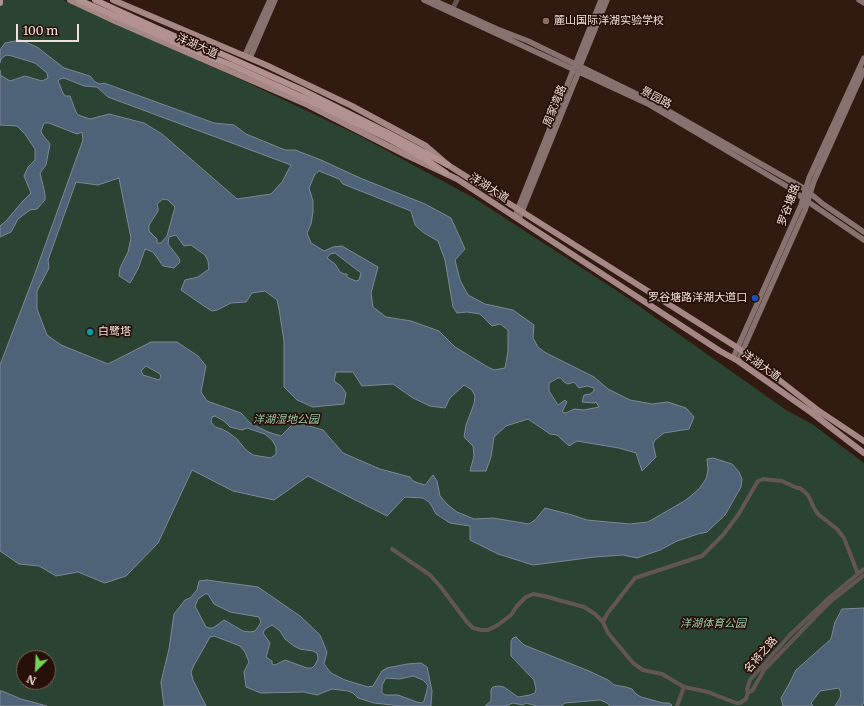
<!DOCTYPE html>
<meta charset="utf-8">
<style>
body{margin:0}
#map{position:relative;width:864px;height:706px;overflow:hidden;background:#311a0f;font-family:Merriweather,serif}
canvas{display:block}
.north{position:absolute;left:16px;top:650px;width:40px;height:40px;box-sizing:border-box;background:#271007;border:1px solid #78635b;border-radius:50%;rotate:204deg;font-size:11px;font-weight:700;line-height:16px;text-align:center;color:#f1e0d9}
.north::after{content:'';display:block;margin:auto;width:14px;height:18px;background:#77d259;clip-path:polygon(50% 0,100% 100%,50% 72%,0 100%)}
.scale{position:absolute;left:16px;top:24px;width:63px;height:18px;box-sizing:border-box;border:2px solid #f1e0d9;border-top:0;padding-left:5px;font-size:12px;line-height:14px;white-space:nowrap;color:#f1e0d9;-webkit-text-stroke:3px #271007;paint-order:stroke}
</style>
<div id="map">
<canvas width="864" height="706"></canvas>
<div class="north">N</div>
<div class="scale">100 m</div>
</div>
<script>
const context = document.querySelector('canvas').getContext('2d');
context.lineJoin = 'round';
function paint(path, color) { context.fillStyle = color; context.fill(path, 'evenodd'); }
const poly = rows => new Path2D(rows.map(r => 'M' + r).join(''));
function stroke(path, color, width, dash) { context.strokeStyle = color; context.lineWidth = width; context.lineCap = dash ? 'butt' : 'round'; context.setLineDash(dash || []); context.stroke(path); }
function write(font, color, halo, rows, align = 'center') {
  context.font = font + ' Merriweather,"Noto Sans SC",serif'; context.lineWidth = 3.5; context.setLineDash([]); context.textBaseline = 'middle'; context.strokeStyle = halo; context.fillStyle = color; for (const [text, x, y, turn = 0] of rows) {
    context.save(); context.translate(x, y); context.rotate((+turn || 0) * Math.PI / 180); context.textAlign = isNaN(turn) ? turn : align; if (halo) context.strokeText(text, 0, 0); context.fillText(text, 0, 0); context.restore();
  }
}
paint(poly([
 [0,0,63,0,244,81,360,136,474,198,622,294,786,410,812,424,864,463,864,706,0,706],
 [24,658,48,658,48,682,24,682]
]), '#2a4333');
const water = poly([
 [20,40,37,47,64,68,90,76,95,82,100,84,104,83,214,123,234,125,246,134,285,150,295,150,321,160,360,178,425,204,451,218,465,249,455,260,460,280,468,295,485,304,513,310,534,325,533,338,538,347,546,353,594,377,608,389,630,400,652,404,668,402,686,408,694,417,689,429,664,433,655,440,653,444,656,457,642,471,636,453,619,448,577,441,569,446,557,435,550,434,528,419,506,426,494,437,491,457,486,471,470,471,474,456,473,446,464,437,466,425,474,404,475,396,472,390,464,385,450,398,445,408,430,406,413,398,393,384,362,386,353,372,336,372,334,381,341,386,346,393,344,404,313,407,297,400,284,387,284,341,279,309,277,300,265,291,252,293,246,302,231,303,217,310,212,311,204,306,181,290,185,280,198,277,209,269,208,261,205,255,191,245,184,246,176,235,169,237,168,244,179,258,180,262,174,268,163,266,153,252,145,249,138,269,130,283,119,276,120,268,128,252,131,238,119,178,98,185,76,182,48,260,49,268,37,291,37,309,47,335,61,345,108,364,151,342,177,342,198,356,206,366,201,392,207,401,241,413,250,423,268,432,281,436,295,422,323,430,343,453,380,469,410,477,413,481,418,483,425,485,433,475,437,481,440,496,448,505,457,512,474,519,493,518,529,524,535,520,545,508,572,515,587,520,630,524,648,522,686,500,699,489,706,479,708,470,707,459,713,458,732,464,739,472,742,479,741,487,725,515,707,532,698,534,677,541,660,550,637,558,623,555,595,557,533,565,498,554,470,540,470,526,450,523,436,514,430,503,423,498,405,497,387,516,308,476,274,500,233,491,192,470,158,543,126,576,105,583,78,572,56,576,39,566,19,564,0,551,0,365,33,279,83,140,82,132,77,134,49,123,44,123,41,131,42,134,50,144,46,165,40,173,45,194,45,200,37,209,30,210,18,219,11,232,0,237,0,226,6,221,22,202,31,193,24,176,28,167,35,160,35,149,25,134,17,126,0,125,0,70,0,75,10,81,25,76,42,81,48,78,47,73,35,63,12,56,6,55,1,59,0,63,0,50,5,43,20,40],
 [64,78,84,86,97,87,108,97,291,165,282,182,271,194,237,199,162,134,144,123,109,114,90,119,78,115,76,112,70,96,65,96,63,93,58,81,60,79,64,78],
 [319,171,339,179,343,184,411,211,415,225,424,233,438,241,445,260,453,307,457,313,467,312,480,314,492,326,500,324,508,330,508,351,505,368,494,370,486,366,455,347,439,331,411,321,386,317,373,307,371,293,378,267,342,246,333,247,324,251,311,243,307,233,311,224,313,212,313,201,309,188,315,174,319,171],
 [163,199,168,200,175,207,167,236,161,243,157,243,157,239,149,231,149,225,158,211,158,208,157,204,163,199],
 [335,253,361,273,359,280,356,281,351,279,347,277,347,274,344,274,340,272,335,264,327,258,330,254,335,253],
 [146,366,160,374,161,377,159,380,143,375,141,371,146,366],
 [558,378,561,378,564,382,568,384,574,382,579,388,587,386,594,388,594,391,590,394,584,395,582,402,595,403,596,402,599,407,584,410,574,409,566,413,562,412,567,402,565,400,558,405,549,391,549,383,558,378],
 [215,416,224,421,230,427,242,430,247,428,265,434,272,440,276,447,276,454,271,458,253,455,246,450,237,439,229,433,222,429,215,427,211,422,212,417,215,416],
 [207,580,258,587,300,616,320,635,327,652,324,664,331,673,345,680,368,687,373,686,382,671,387,668,407,664,421,663,427,667,429,676,432,691,431,706,401,706,374,703,358,698,353,693,348,691,332,689,317,695,304,692,261,693,246,687,244,672,249,662,245,652,240,646,214,636,210,637,194,665,191,672,193,680,206,706,164,706,161,682,169,649,174,614,185,600,190,598,197,590,199,581,207,580],
 [205,594,208,594,214,604,230,612,259,617,261,622,258,627,255,631,250,632,243,631,224,620,213,628,209,628,206,627,195,606,198,599,205,594],
 [272,625,280,631,285,639,294,646,300,649,313,651,317,653,318,659,315,665,312,668,307,668,285,660,275,665,272,664,272,661,266,657,270,643,263,633,265,629,272,625],
 [413,676,423,680,426,683,428,686,424,701,422,703,417,702,398,695,385,695,382,693,382,685,386,678,400,679,413,676],
 [864,608,864,702,862,706,835,706,840,698,841,693,839,688,820,691,811,703,813,706,783,706,781,698,788,686,796,670,831,639,835,622,842,609,864,608],
 [516,637,524,645,589,671,608,680,614,685,626,687,632,689,636,694,641,697,663,703,669,703,672,705,671,706,610,706,607,703,600,700,565,703,561,706,537,706,526,703,523,705,513,703,505,706,485,706,491,701,491,689,493,687,498,686,504,687,518,697,530,695,535,693,536,689,534,680,511,656,511,641,513,638,516,637],
 [0,691,2,691,21,699,47,706,0,706,0,691]
]);
paint(water, '#4e6278');
stroke(water, '#7f8895', 1);
stroke(poly([
 [392,549,430,575,440,586,467,622,473,628,481,630,488,630,498,625,511,615,517,606,526,597,533,594,544,596,584,607,595,614,603,622,608,633,633,663,643,670,662,674,684,687,708,692,736,703,740,703,746,699,748,692],
 [864,569,830,597,790,635,750,680,747,689,748,692,752,691,764,670,817,615,830,602,864,575],
 [603,622,607,614,635,578,702,556,723,535,738,515,758,481,763,479,782,481,797,488,800,488,808,495,815,510,819,515,837,529,844,538,858,574],
 [677,706,684,687]
]), '#635554', 4);
stroke(poly([
 [451,12,457,0]
]), '#635554', 5);
stroke(poly([
 [424,0,648,104,793,190,804,199,864,240],
 [433,0,497,29,528,41,649,100,805,189,823,204,864,232],
 [859,0,864,3],
 [245,55,270,0],
 [250,58,275,0],
 [515,216,601,0],
 [519,219,579,71,580,66,607,0],
 [733,358,801,205,809,178,864,58],
 [738,361,805,210,814,181,864,70]
]), '#887270', 5.5);
stroke(poly([
 [70,0,115,21,308,105,406,155,457,179,720,351,738,361,812,413,864,453],
 [113,0,266,65,352,106,426,146,448,165,738,348,819,411,864,441]
]), '#a58886', 6);
stroke(poly([
 [79,0,186,47,231,65,302,97,389,139,422,157,446,173],
 [95,0,154,27,181,39,208,48,302,90,390,134,448,165],
 [0,3,0,0]
]), '#b29290', 6);
for (const [x, y, r, color] of [
 [546,21,4,"#8d6e63"],
 [755,298,4,"#1a4fb4"],
 [90,332,4,"#0f9aa8"]
]) { const dot = new Path2D(); dot.arc(x, y, r, 0, 2 * Math.PI); context.fillStyle = color; context.fill(dot); stroke(dot, '#271007', 1.5); }
write('11px', '#f1e0d9', '#271007', [
 ["麓山国际洋湖实验学校",554,21],
 ["罗谷塘路洋湖大道口",747,298,"right"],
 ["白鹭塔",98,332]
], 'left');
write('11px', '#f1e0d9', '#271007', [
 ["洋湖大道",197,46,24],
 ["景园路",656,98,28],
 ["周家湾路",555,106,-68],
 ["洋湖大道",489,188,33],
 ["罗谷塘路",789,205,-70],
 ["洋湖大道",761,366,35],
 ["名将之路",761,655,-49]
]);
write('italic 11px', '#97ccab', '#271007', [
 ["洋湖湿地公园",286,420],
 ["洋湖体育公园",713,624]
]);
</script>
